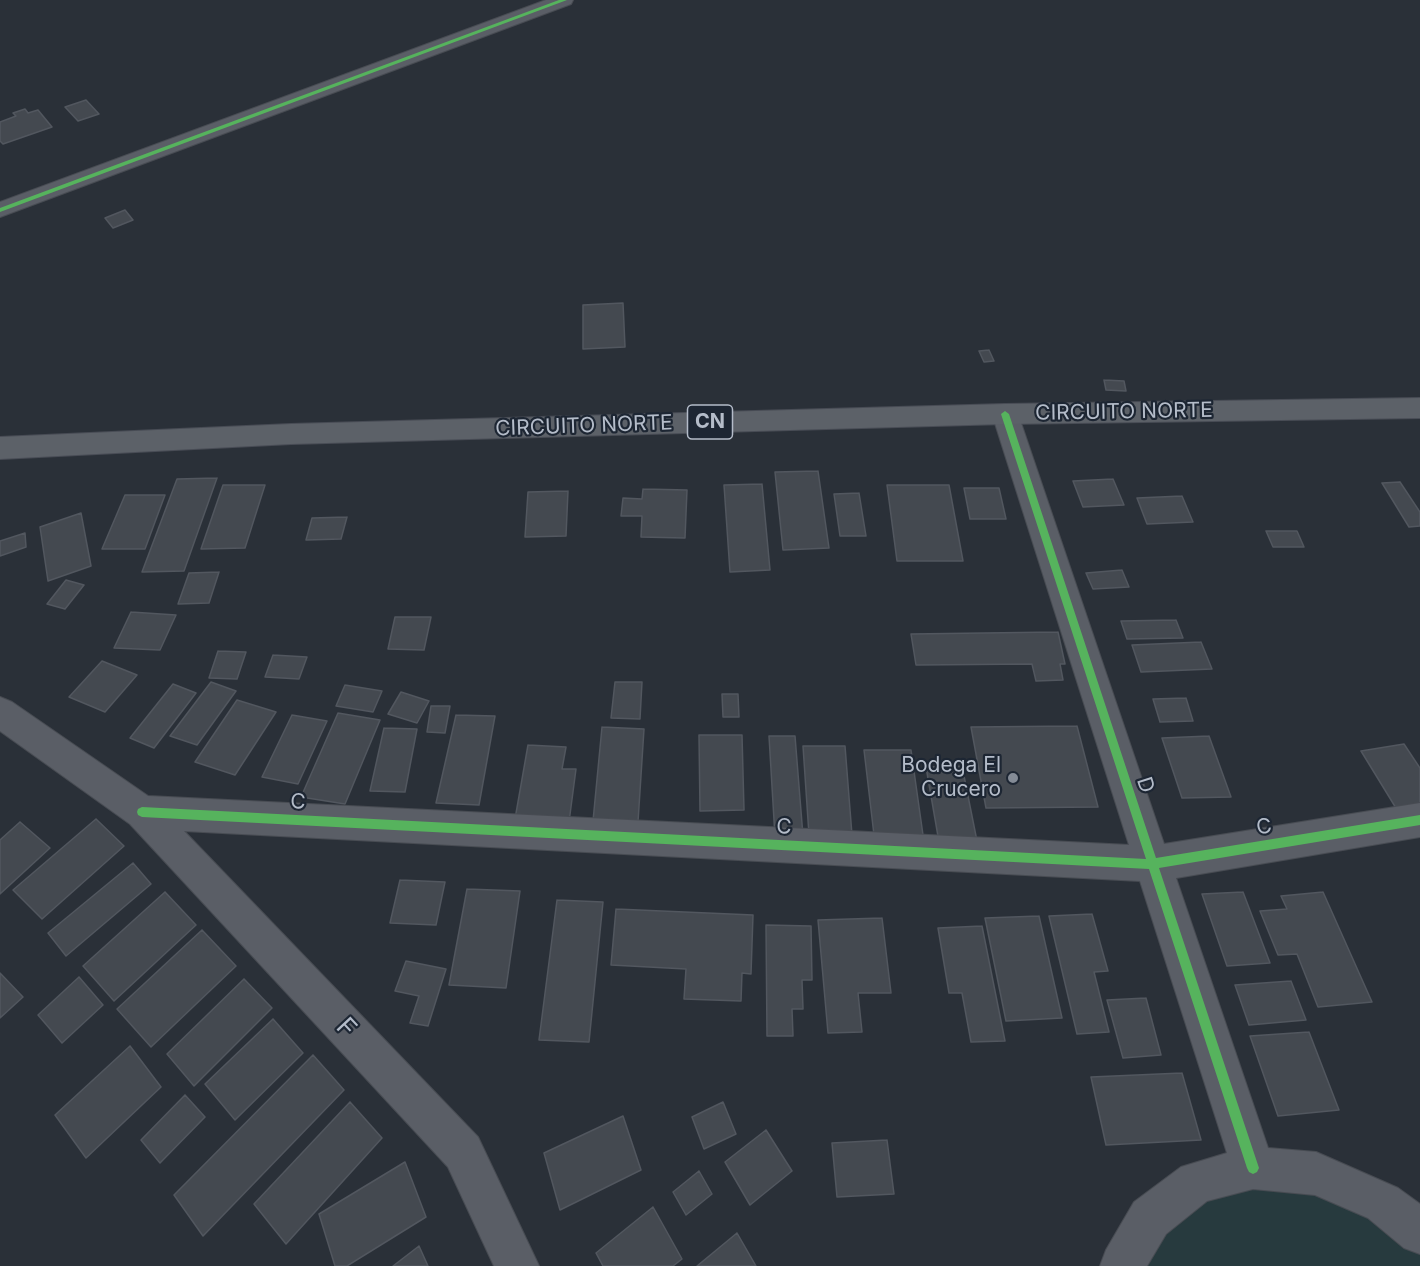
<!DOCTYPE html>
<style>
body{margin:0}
canvas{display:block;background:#2a3038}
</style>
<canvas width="1420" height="1266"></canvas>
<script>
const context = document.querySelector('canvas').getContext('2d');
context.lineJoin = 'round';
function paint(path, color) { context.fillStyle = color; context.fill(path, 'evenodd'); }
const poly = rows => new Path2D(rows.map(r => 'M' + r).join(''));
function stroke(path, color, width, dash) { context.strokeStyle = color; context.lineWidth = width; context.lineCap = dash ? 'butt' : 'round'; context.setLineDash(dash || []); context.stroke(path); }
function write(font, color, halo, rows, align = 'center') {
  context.font = font + ' Inter,sans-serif'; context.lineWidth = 4.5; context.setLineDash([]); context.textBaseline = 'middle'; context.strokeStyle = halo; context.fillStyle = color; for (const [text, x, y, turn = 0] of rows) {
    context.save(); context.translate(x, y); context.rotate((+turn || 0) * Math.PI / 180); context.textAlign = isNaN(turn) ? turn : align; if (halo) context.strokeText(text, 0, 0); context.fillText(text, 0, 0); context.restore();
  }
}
paint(poly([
 [1253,1168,1420,1232,1420,1266,1122,1266,1150,1218]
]), '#273a3e');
const building = poly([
 [86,100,99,114,78,121,65,107,86,100],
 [25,109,28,113,38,110,52,127,3,144,0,141,0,122,16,116,13,113,25,109],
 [125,210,133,220,113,228,105,218,125,210],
 [623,303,625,347,583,349,583,305,623,303],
 [989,350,994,361,984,362,979,351,989,350],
 [1104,380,1124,381,1126,391,1106,390,1104,380],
 [818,471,829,548,783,550,775,472,818,471],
 [217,478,184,571,142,572,177,479,217,478],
 [1113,479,1124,505,1083,507,1073,481,1113,479],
 [1400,482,1420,512,1420,526,1409,527,1382,483,1400,482],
 [762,484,770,570,730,572,724,485,762,484],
 [223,485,265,485,245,548,201,549,223,485],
 [887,485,949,485,963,561,897,561,887,485],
 [964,488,999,488,1006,519,970,519,964,488],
 [643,489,687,490,685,538,641,537,642,516,621,516,623,498,642,499,643,489],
 [568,491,566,536,525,537,528,492,568,491],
 [859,493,866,536,840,536,834,494,859,493],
 [125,495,165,495,145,549,102,549,125,495],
 [1182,496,1193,522,1147,524,1137,498,1182,496],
 [81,513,91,566,48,581,40,527,81,513],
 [347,517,341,539,306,540,312,518,347,517],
 [1266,531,1297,531,1304,547,1273,547,1266,531],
 [25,533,26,547,0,556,0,541,25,533],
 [1122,570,1129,587,1093,589,1086,573,1122,570],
 [219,572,209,603,178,604,189,573,219,572],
 [66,580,84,585,65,609,47,604,66,580],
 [131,612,176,615,160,650,114,648,131,612],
 [395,617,431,617,424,650,388,649,395,617],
 [1176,620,1183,638,1127,639,1121,621,1176,620],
 [1058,632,1065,664,1060,664,1063,680,1036,681,1032,664,916,665,911,634,1058,632],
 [1201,642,1212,669,1141,672,1132,645,1201,642],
 [218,651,246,652,237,679,209,678,218,651],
 [273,655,307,657,299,679,265,677,273,655],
 [102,661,137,675,105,712,69,697,102,661],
 [211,682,236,691,197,745,170,736,211,682],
 [615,682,642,682,640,719,611,718,615,682],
 [173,684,196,693,154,748,130,738,173,684],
 [345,685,382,691,373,712,336,706,345,685],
 [401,692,429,701,417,723,388,714,401,692],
 [722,694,738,694,739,717,723,717,722,694],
 [1186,698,1193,721,1160,722,1153,699,1186,698],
 [237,700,276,712,235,775,195,762,237,700],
 [431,706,450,706,445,733,427,732,431,706],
 [338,713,380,720,345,804,301,797,338,713],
 [292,715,327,721,298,784,262,777,292,715],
 [456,715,495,716,479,805,436,803,456,715],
 [1077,726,1098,807,986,808,971,727,1077,726],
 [602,727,644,729,638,822,593,821,602,727],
 [384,728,417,729,405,792,370,791,384,728],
 [699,735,742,735,744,810,700,811,699,735],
 [769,736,795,736,803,836,775,837,769,736],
 [1209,736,1231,797,1182,798,1162,738,1209,736],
 [1404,744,1420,768,1420,809,1399,813,1361,751,1404,744],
 [528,745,566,747,562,769,576,769,569,822,515,819,528,745],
 [803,746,845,746,852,835,809,835,803,746],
 [864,750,911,750,923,835,874,835,864,750],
 [962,766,977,841,939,842,926,767,962,766],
 [96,819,124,846,42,919,13,890,96,819],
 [20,822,50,848,0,894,0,840,20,822],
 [133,863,151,884,66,956,48,933,133,863],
 [400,880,445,882,436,925,390,923,400,880],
 [467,889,520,891,506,988,449,985,467,889],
 [165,892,196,925,114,1001,83,966,165,892],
 [1243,892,1270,963,1227,966,1202,894,1243,892],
 [1323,892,1372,1002,1318,1007,1297,954,1278,955,1260,911,1287,909,1281,896,1323,892],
 [557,900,603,902,589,1042,539,1040,557,900],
 [616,909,753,915,751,974,742,973,741,1001,684,999,686,969,611,965,616,909],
 [1092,914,1108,971,1094,972,1109,1032,1077,1034,1049,916,1092,914],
 [1039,916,1062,1018,1006,1021,985,918,1039,916],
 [882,918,891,993,858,993,862,1032,828,1033,818,920,882,918],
 [766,925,811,926,812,980,802,980,803,1009,792,1009,793,1036,767,1036,766,925],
 [982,926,1005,1041,971,1042,962,993,949,993,938,928,982,926],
 [202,930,236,966,151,1047,117,1009,202,930],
 [406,961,446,969,428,1026,410,1023,419,996,395,991,406,961],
 [0,973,23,997,0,1018,0,973],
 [79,977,103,1005,62,1043,38,1015,79,977],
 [244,979,272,1008,194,1086,167,1054,244,979],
 [1291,981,1306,1020,1249,1025,1235,985,1291,981],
 [1146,998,1161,1055,1123,1058,1107,1000,1146,998],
 [273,1019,303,1053,235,1120,205,1084,273,1019],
 [1309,1032,1339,1110,1278,1116,1250,1036,1309,1032],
 [130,1046,161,1087,86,1158,55,1115,130,1046],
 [313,1055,344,1090,203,1236,174,1195,313,1055],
 [1182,1073,1201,1140,1106,1145,1091,1077,1182,1073],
 [185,1095,205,1117,160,1163,141,1140,185,1095],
 [350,1102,382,1138,286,1244,254,1204,350,1102],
 [723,1102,736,1134,704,1149,692,1117,723,1102],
 [623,1116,641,1170,560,1210,544,1153,623,1116],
 [766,1130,792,1171,750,1205,725,1162,766,1130],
 [887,1140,894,1194,837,1197,832,1143,887,1140],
 [405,1162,426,1217,347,1266,335,1266,319,1214,405,1162],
 [699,1171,712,1194,686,1215,673,1192,699,1171],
 [653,1207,682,1259,673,1266,603,1266,596,1253,653,1207],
 [737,1233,756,1266,697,1266,737,1233],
 [419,1246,428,1266,393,1266,419,1246]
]);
paint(building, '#444950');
stroke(building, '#52575f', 1.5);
const minor = poly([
 [1005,404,1014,407,1018,414,1164,844,1420,803,1420,837,1176,878,1268,1148,1316,1152,1398,1188,1420,1204,1420,1254,1404,1248,1368,1218,1315,1195,1253,1189,1207,1201,1166,1234,1147,1266,1100,1266,1106,1250,1134,1202,1181,1167,1227,1153,1140,881,184,831,478,1137,539,1266,494,1266,448,1167,130,824,0,731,0,697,12,702,148,796,1129,845,992,414,996,407,1005,404]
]);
const tertiary = poly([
 [546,0,573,0,571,4,0,217,0,202,546,0]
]);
const primary = poly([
 [1420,398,1420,418,1005,424,291,444,0,459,0,437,291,424,1005,404,1420,398]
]);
stroke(minor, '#484c53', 2);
stroke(tertiary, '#484c53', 2);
stroke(primary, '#484c55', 2);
paint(minor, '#5a5e66');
paint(tertiary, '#5a5e66');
paint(primary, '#5c6168');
paint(poly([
 [559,0,567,0,0,212,0,208,559,0],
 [1005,411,1009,414,1156,858,1420,815,1420,825,1159,868,1259,1168,1257,1172,1253,1174,1249,1172,1247,1168,1149,869,142,817,138,815,137,812,138,809,142,807,1146,859,1001,414,1005,411]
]), '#56b35d');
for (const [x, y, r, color] of [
 [1013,778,6,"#848b96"]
]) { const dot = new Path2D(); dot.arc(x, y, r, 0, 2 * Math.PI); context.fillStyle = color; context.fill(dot); stroke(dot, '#1d2633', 2); }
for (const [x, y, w] of [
 [710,422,45]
]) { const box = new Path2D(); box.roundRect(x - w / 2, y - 17, w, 34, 4.5); context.fillStyle = '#1d2633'; context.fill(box); stroke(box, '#b4bcc9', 1.5); }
write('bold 20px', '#b4bcc9', null, [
 ["CN",710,422]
]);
write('21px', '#b4bcc9', '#1d2633', [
 ["CIRCUITO NORTE",1124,412,-1],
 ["CIRCUITO NORTE",584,426,-2],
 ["D",1145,785,72],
 ["C",298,802,3],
 ["C",784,827,3],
 ["C",1264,827,-9]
]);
write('21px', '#b4bcc9', '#1d2633', [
 ["Bodega El",1001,766],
 ["Crucero",1001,790]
], 'right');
write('26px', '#b4bcc9', '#1d2633', [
 ["F",346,1028,47]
]);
</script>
